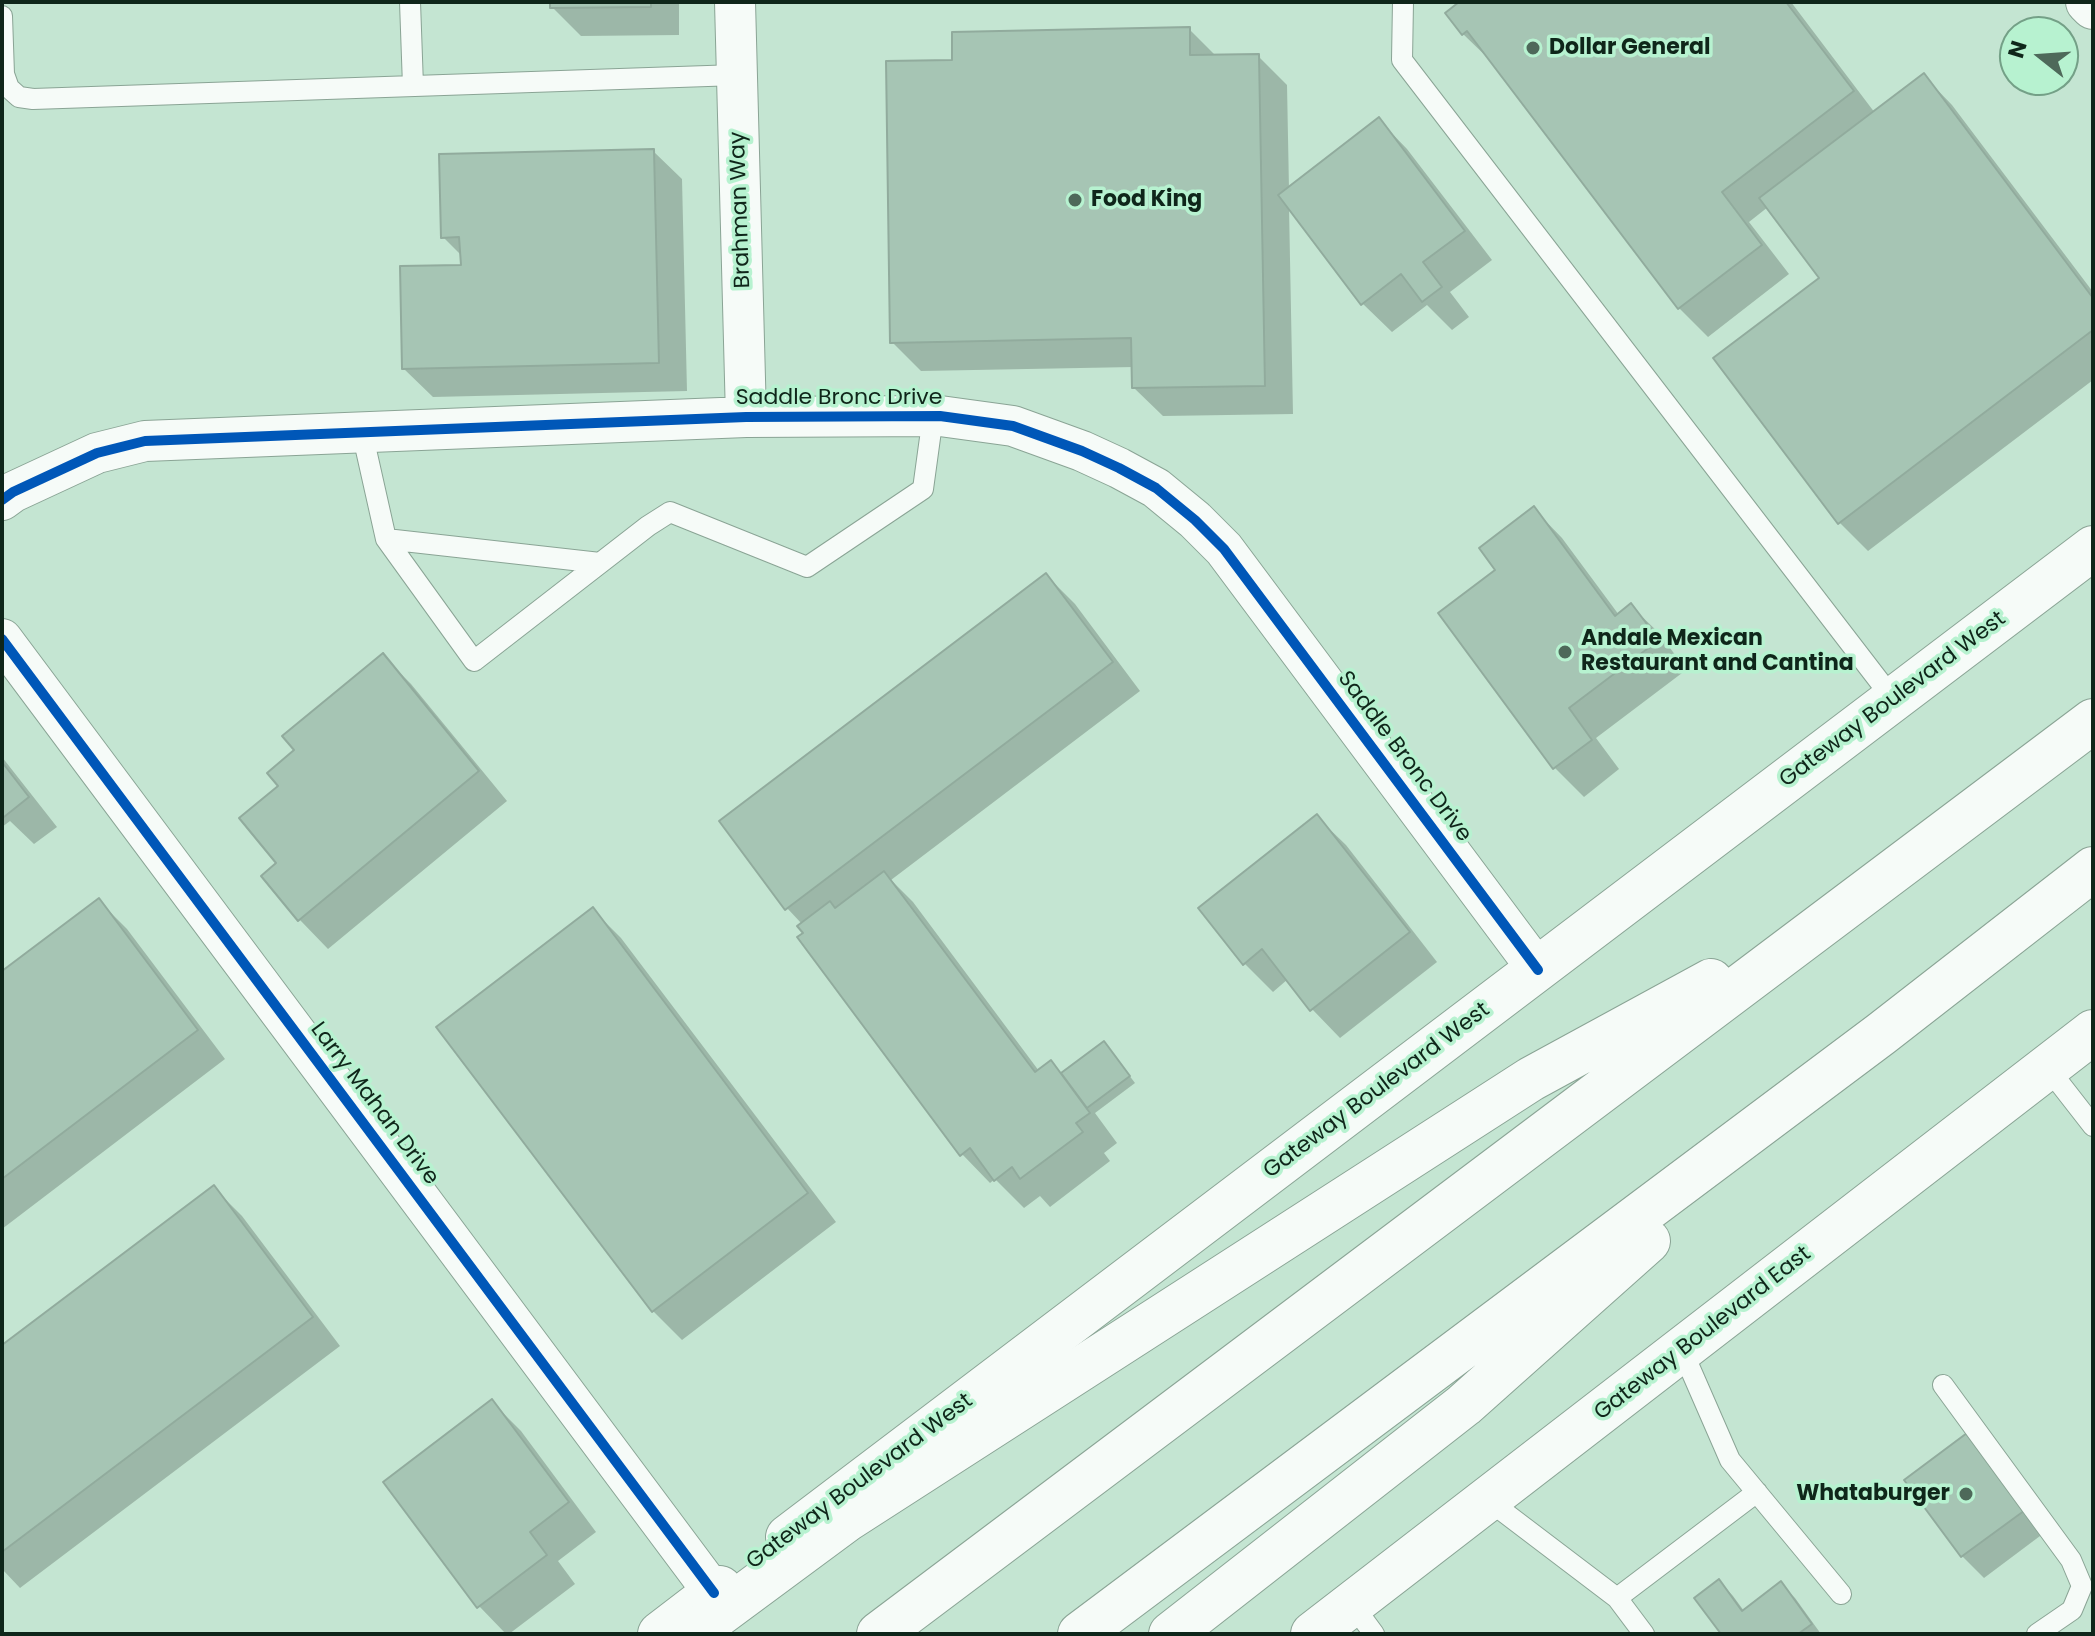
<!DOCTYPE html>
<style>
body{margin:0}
#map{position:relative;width:2095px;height:1636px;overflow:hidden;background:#c4e5d2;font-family:Poppins,sans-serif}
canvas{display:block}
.frame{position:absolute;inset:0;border:4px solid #0f261a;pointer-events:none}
.north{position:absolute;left:1999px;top:16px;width:80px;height:80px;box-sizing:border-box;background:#b7f2d0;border:2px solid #74a087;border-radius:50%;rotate:287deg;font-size:22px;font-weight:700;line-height:32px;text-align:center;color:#0f261a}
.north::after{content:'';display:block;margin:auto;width:28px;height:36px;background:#4e695a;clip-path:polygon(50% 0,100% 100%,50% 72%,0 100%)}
</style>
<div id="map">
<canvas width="2095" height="1636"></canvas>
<div class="frame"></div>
<div class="north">N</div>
</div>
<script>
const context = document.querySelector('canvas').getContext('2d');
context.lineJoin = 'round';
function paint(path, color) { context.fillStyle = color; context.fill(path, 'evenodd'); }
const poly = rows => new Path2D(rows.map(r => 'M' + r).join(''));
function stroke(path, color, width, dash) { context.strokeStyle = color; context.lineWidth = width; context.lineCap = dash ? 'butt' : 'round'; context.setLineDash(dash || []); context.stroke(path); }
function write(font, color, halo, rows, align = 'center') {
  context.font = font + ' Poppins,sans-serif'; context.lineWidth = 7; context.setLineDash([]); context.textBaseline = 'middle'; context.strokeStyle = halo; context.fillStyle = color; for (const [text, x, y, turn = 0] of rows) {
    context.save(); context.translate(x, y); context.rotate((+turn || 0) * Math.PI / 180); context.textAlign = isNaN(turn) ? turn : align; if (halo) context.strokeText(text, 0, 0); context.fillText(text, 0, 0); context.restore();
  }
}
paint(poly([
 [552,2,679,2,679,35,581,36,552,7],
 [1462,2,1791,2,1875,113,1924,76,1952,105,2093,292,2093,380,1868,551,1839,522,1822,278,1768,207,1749,222,1789,274,1708,337,1679,308,1492,62,1463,34],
 [1189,29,1216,56,1258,56,1287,85,1289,189,1379,120,1407,149,1492,260,1450,292,1469,317,1452,330,1427,305,1392,332,1363,304,1289,207,1293,414,1163,416,1134,388,1134,367,921,371,892,342,955,62],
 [653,151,682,179,687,391,433,397,404,369,463,267,462,256,443,237],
 [1534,509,1562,538,1619,615,1631,606,1660,634,1686,670,1596,738,1619,769,1584,797,1555,768,1441,614,1498,570],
 [1046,575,1075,604,1140,691,891,880,913,902,1039,1071,1051,1063,1062,1074,1110,1050,1135,1083,1095,1113,1117,1143,1104,1153,1110,1161,1050,1207,1040,1196,1024,1208,995,1179,990,1183,962,1154,805,933,802,924,787,908],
 [383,656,411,684,507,801,328,949,300,920,264,876,279,863,280,787,297,751],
 [2,757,57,827,34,844,10,821,2,827],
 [1317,817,1346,845,1437,962,1340,1038,1312,1009,1288,979,1273,992,1244,963],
 [98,900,127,929,225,1059,2,1229,2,974],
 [593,910,621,938,836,1222,682,1340,653,1311,439,1027],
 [214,1188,242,1216,340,1346,20,1588,2,1569,2,1348],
 [492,1402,521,1431,596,1532,558,1561,575,1584,509,1634,506,1634,479,1606],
 [1971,1433,2048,1530,1984,1578,1962,1556],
 [1719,1581,1733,1596,1744,1611,1781,1584,1795,1598,1821,1634,1723,1634]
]), '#0003');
const building = poly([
 [550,2,651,2,651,7,550,8,550,2],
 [1459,2,1786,2,1854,91,1722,192,1762,245,1678,309,1467,31,1462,35,1445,13,1459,2],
 [1190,27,1190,55,1259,54,1265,386,1132,388,1131,338,890,343,886,61,952,60,952,32,1190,27],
 [1924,73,2093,298,2093,330,1838,524,1713,358,1819,278,1759,198,1924,73],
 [1379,117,1465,231,1423,262,1442,287,1422,302,1401,274,1361,305,1278,195,1379,117],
 [654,149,659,363,402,369,400,266,461,265,459,237,441,238,439,154,654,149],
 [1534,506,1615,616,1631,603,1659,640,1569,708,1592,740,1553,769,1438,613,1495,570,1479,548,1534,506],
 [1046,573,1113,662,785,910,719,821,1046,573],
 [383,653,479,771,298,921,261,876,276,863,239,818,278,786,267,773,294,750,282,736,383,653],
 [2,762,29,797,4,817,2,815,2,762],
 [1317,814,1410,932,1310,1011,1262,949,1243,965,1198,908,1317,814],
 [884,871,1035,1072,1051,1060,1090,1113,1076,1123,1083,1132,1020,1179,1012,1167,994,1181,970,1148,960,1156,797,937,803,933,797,926,830,901,835,908,884,871],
 [99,898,198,1030,2,1179,2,971,99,898],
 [593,907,808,1193,652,1312,436,1027,593,907],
 [1104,1041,1130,1076,1087,1108,1061,1073,1104,1041],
 [214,1185,313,1317,2,1552,2,1345,214,1185],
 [492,1399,569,1502,530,1532,547,1555,477,1608,383,1482,492,1399],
 [1971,1430,2028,1508,1961,1557,1904,1480,1971,1430],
 [1719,1579,1742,1611,1781,1581,1812,1624,1798,1634,1721,1634,1694,1598,1719,1579]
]);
paint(building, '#a6c5b4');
stroke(building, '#91ab9d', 2);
const service = poly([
 [410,2,413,86],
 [1403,2,1402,60,1893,699],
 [2,16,4,74,9,88,19,97,33,99,737,75],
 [362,432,386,539,474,661,648,526,670,512,807,567,923,489,933,416],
 [386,539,600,563],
 [2047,1067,2093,1126],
 [1682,1350,1730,1460,1841,1594],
 [1943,1385,2071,1560,2082,1586,2072,1610,2037,1634],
 [1488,1500,1617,1598,1644,1634],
 [1617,1598,1757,1492],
 [1352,1604,1374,1634]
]);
const minor = poly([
 [735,2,746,417],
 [2,500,13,492,97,453,145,441,746,417,940,416,1013,426,1082,451,1119,468,1156,488,1195,520,1224,549,1538,970],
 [2,639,714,1593]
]);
const secondary = poly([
 [2088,2,2093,7],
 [788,1537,2093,548],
 [660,1634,720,1588],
 [1313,1634,2093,1032]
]);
const motorway = poly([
 [692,1634,846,1520,1531,1079,1711,981],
 [879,1634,2093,721],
 [1080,1634,1881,1034,2093,869],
 [1171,1634,1464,1405,1648,1241]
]);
stroke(service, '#8aa495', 22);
stroke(minor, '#8aa495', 42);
stroke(secondary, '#8aa495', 46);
stroke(motorway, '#8aa495', 46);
stroke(service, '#f6fbf8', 20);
stroke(minor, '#f6fbf8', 40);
stroke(secondary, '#f6fbf8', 44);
stroke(motorway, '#f6fbf8', 44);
stroke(poly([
 [2,500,13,492,97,453,145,441,746,417,940,416,1013,426,1082,451,1119,468,1156,488,1195,520,1224,549,1538,970],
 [2,639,714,1593]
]), '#0057b8', 10);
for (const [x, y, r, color] of [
 [1533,48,8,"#4e695a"],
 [1075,200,8,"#4e695a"],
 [1565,652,8,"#4e695a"],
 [1966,1494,8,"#4e695a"]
]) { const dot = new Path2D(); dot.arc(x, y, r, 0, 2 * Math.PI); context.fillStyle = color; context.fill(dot); stroke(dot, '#b7f2d0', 3); }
write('bold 22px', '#0f261a', '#b7f2d0', [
 ["Dollar General",1549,48],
 ["Food King",1091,200],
 ["Andale Mexican",1581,639],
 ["Restaurant and Cantina",1581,664],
 ["Whataburger",1950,1494,"right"]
], 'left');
write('22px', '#0f261a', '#b7f2d0', [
 ["Brahman Way",741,210,-92],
 ["Saddle Bronc Drive",839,398],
 ["Gateway Boulevard West",1893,700,-37],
 ["Saddle Bronc Drive",1404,757,53],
 ["Gateway Boulevard West",1377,1091,-37],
 ["Larry Mahan Drive",374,1104,53],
 ["Gateway Boulevard East",1703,1334,-38],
 ["Gateway Boulevard West",860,1482,-37]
]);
</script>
